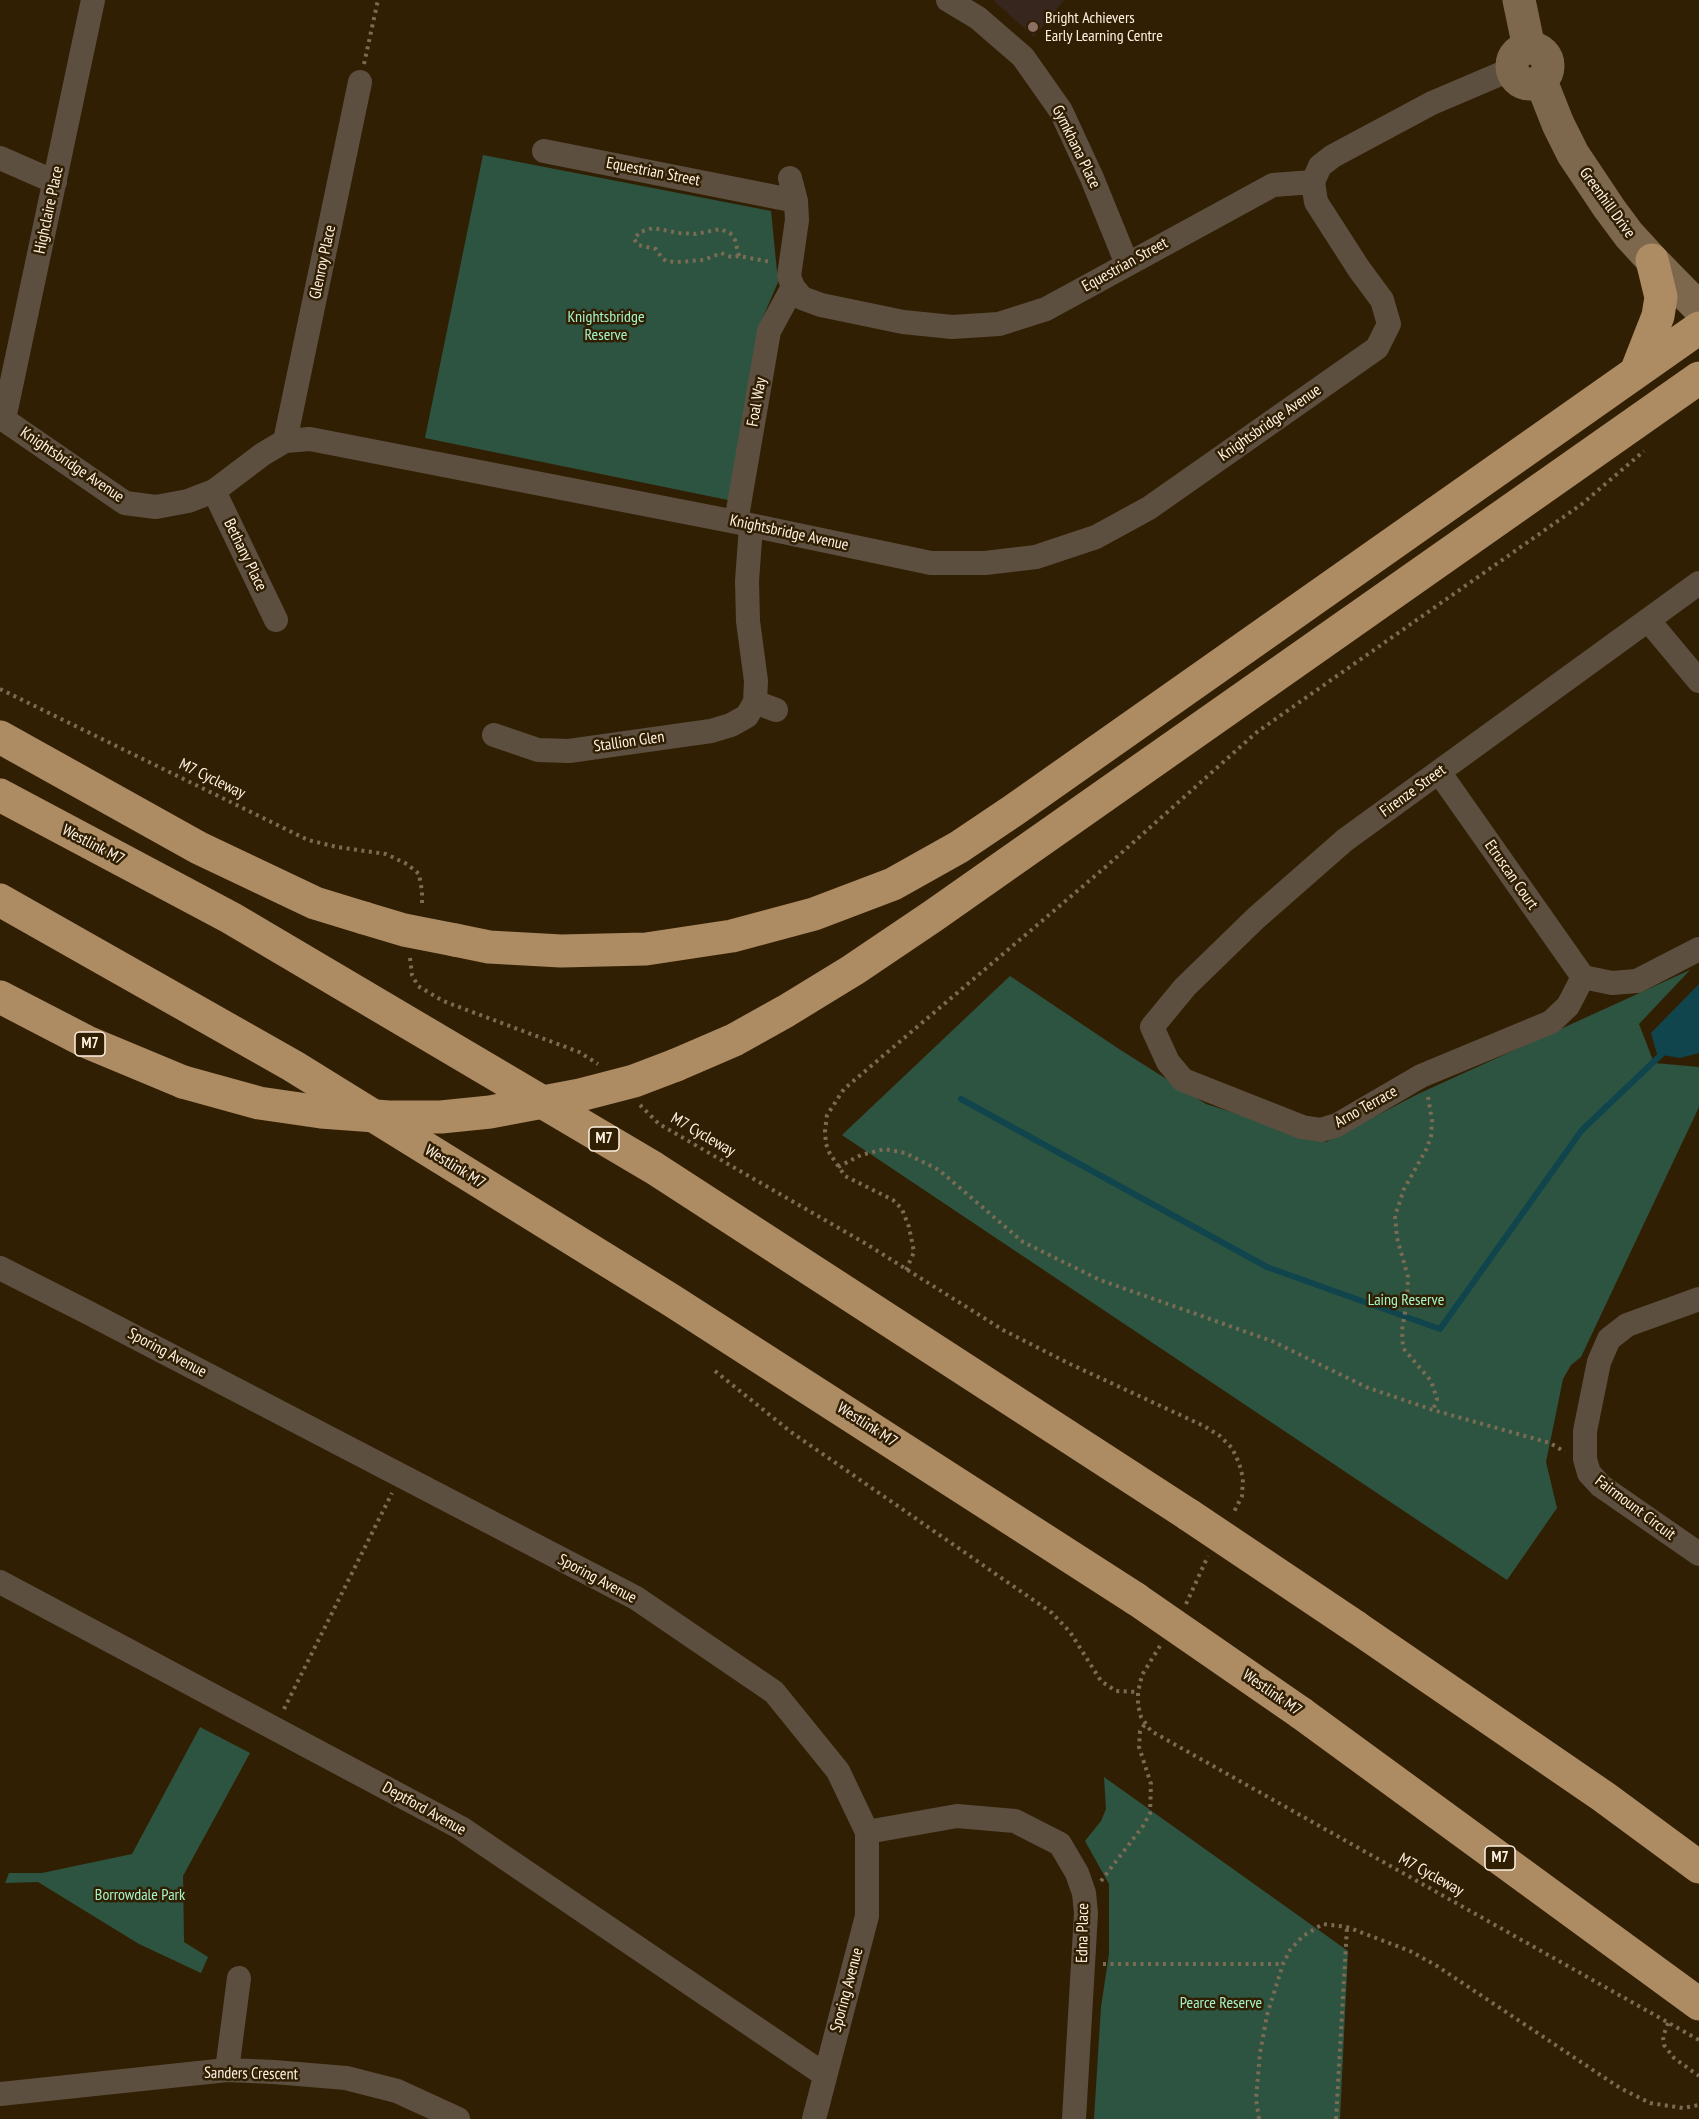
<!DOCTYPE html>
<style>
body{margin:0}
canvas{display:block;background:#311f04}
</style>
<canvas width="1699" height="2119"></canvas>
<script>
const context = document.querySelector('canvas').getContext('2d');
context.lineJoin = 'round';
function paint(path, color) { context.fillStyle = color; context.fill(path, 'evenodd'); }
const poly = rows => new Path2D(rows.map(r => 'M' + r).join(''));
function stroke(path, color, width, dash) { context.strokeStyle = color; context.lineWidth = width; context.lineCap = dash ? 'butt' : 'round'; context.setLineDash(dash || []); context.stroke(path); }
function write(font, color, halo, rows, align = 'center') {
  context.font = font + ' "PT Sans Narrow",sans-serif'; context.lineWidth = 5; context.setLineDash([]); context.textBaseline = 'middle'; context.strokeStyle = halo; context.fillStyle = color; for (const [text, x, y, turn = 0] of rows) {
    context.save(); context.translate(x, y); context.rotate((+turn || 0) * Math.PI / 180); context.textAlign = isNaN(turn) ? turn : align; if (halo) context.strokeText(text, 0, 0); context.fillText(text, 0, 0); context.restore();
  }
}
paint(poly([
 [993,0,1064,0,1034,37]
]), '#37261e');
paint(poly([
 [483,155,771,211,778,282,760,324,733,501,425,438],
 [1690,970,1639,1024,1654,1063,1699,1067,1699,1107,1581,1357,1571,1365,1563,1379,1546,1462,1557,1508,1507,1580,842,1135,1010,976,1119,1049,1206,1104,1326,1142,1418,1094],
 [200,1727,250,1753,183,1876,184,1942,208,1957,201,1973,139,1944,38,1882,5,1883,9,1873,42,1873,132,1854],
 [1104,1777,1348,1951,1340,2119,1094,2119,1101,2007,1109,1954,1109,1884,1085,1841,1101,1821,1106,1809]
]), '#2d5440');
paint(poly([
 [1699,984,1699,1053,1680,1058,1657,1054,1651,1033]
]), '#10454d');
stroke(poly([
 [961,1099,1267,1267,1440,1329,1582,1130,1666,1050]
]), '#10454d', 6);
stroke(poly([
 [364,64,378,0],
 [739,256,735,240,730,233,720,229,696,234,679,233,653,228,640,232,634,239,638,245,656,249,662,258,666,261,677,262,704,260,721,253,731,257,739,256,771,262],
 [0,689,308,840,337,847,386,854,407,864,419,874,422,891,422,907],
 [410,958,412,975,418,986,443,1001,579,1052,598,1064],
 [1428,1097,1432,1120,1431,1136,1427,1148,1404,1189,1395,1216,1397,1238,1408,1277,1407,1301,1402,1330,1403,1348,1431,1381,1437,1399,1433,1410],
 [640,1105,659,1124,868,1245,1003,1330,1070,1364,1204,1426,1220,1436,1232,1448,1239,1463,1243,1478,1242,1496,1233,1514],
 [838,1167,861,1155,885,1149,905,1153,939,1170,1023,1242,1100,1280,1272,1341,1366,1387,1433,1410,1550,1443,1565,1452],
 [906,1270,914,1252,909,1227,902,1209,893,1200,845,1176,830,1154,826,1144,825,1131,827,1115,844,1089,1109,864,1257,732,1582,504,1644,451],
 [715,1371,791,1432,1052,1613,1070,1632,1101,1681,1116,1691,1138,1692],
 [1186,1604,1208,1556],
 [1160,1646,1142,1675,1138,1692,1138,1705,1141,1717,1151,1731,1699,2040],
 [284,1709,392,1493],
 [1101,1881,1143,1826,1150,1813,1151,1784,1139,1747,1140,1731,1145,1724],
 [1103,1964,1283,1964],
 [1668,2023,1663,2037,1664,2045,1674,2058,1699,2076],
 [1259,2119,1256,2099,1260,2053,1267,2015,1283,1964,1290,1950,1303,1936,1323,1924,1347,1927,1410,1951,1437,1966,1620,2088,1650,2103,1683,2108,1699,2105],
 [1336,2119,1347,1927]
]), '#7a6b53', 4, [3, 4.5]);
stroke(poly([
 [948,0,978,18,1023,57,1061,111,1092,178,1127,264],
 [544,151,796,201],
 [0,158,55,182],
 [790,178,796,201,797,220,789,276,793,287,802,298,821,305,903,322,952,327,999,324,1046,309,1273,185,1313,182],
 [0,417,125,503,156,507,188,501,214,491,263,454,285,441,310,439,736,522,931,563,985,563,1036,557,1096,537,1149,508,1377,348,1389,324,1382,300,1359,269,1316,202,1313,182,1320,166,1333,156,1432,103,1512,69],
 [4,419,93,0],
 [285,441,360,82],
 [214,491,276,620],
 [736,522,769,331,793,287],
 [1648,620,1699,681],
 [755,702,776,710],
 [494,735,538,750,569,751,711,731,731,725,747,716,755,702,756,681,748,621,747,581,751,526],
 [1439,772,1583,977],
 [1583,977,1568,1006,1551,1022,1421,1076,1337,1125,1321,1130,1302,1127,1183,1080,1168,1062,1152,1027,1185,987,1256,918,1345,840,1699,583],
 [1583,977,1612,983,1637,981,1699,949],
 [0,1268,85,1311,636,1598,774,1692,838,1771,867,1832,867,1916,814,2119],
 [1699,1299,1627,1325,1609,1339,1599,1362,1585,1431,1585,1459,1589,1473,1601,1486,1699,1554],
 [0,1582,461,1828,825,2075],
 [867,1832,957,1816,1015,1821,1060,1844,1077,1873,1084,1893,1086,1913,1074,2119],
 [227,2070,239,1978],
 [0,2094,227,2070,274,2072,346,2078,397,2091,458,2119]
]), '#5d4f3f', 24);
stroke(poly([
 [1519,0,1529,48],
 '1512 66a18 18 0 1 1 36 0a18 18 0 1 1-36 0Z',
 [1541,81,1558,124,1573,154,1609,208,1629,235,1652,260,1699,308]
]), '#7d684e', 33);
stroke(poly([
 [1636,372,1658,316,1661,297,1652,260],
 [0,737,199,848,315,903,364,918],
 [0,795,231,918,654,1168,1189,1515],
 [0,900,293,1066,671,1300,1136,1599],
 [455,940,489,947,561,951,646,949,732,936,814,914,893,884,959,847,1014,810,1699,328],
 [0,997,87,1042,183,1082],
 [676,1065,734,1040,786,1011,853,970,933,916,1699,378],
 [1356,1627,1604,1797,1699,1867],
 [1301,1713,1699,2004]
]), '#ad8b63', 33);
stroke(poly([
 [364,918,404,930,455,940],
 [183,1082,259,1103,321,1112,389,1117,441,1117,490,1112,580,1095,634,1081,676,1065],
 [1189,1515,1356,1627],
 [1136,1599,1301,1713]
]), '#ad8b63', 33);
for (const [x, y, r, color] of [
 [1033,27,6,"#8d6e63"]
]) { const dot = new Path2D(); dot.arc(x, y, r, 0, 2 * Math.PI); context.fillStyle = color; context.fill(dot); stroke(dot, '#311f04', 2); }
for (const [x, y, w] of [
 [90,1044,30],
 [604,1139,30],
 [1500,1858,30]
]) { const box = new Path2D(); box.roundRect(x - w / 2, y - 12, w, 24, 4.5); context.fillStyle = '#311f04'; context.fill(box); stroke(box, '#fff3e3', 1.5); }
write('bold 15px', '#fff3e3', null, [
 ["M7",90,1044],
 ["M7",604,1139],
 ["M7",1500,1858]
]);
write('16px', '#fff3e3', '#311f04', [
 ["Bright Achievers",1045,18],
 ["Early Learning Centre",1045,36]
], 'left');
write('16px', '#fff3e3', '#311f04', [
 ["Gymkhana Place",1076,147,64],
 ["Equestrian Street",653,172,11],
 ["Greenhill Drive",1607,203,54],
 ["Highclaire Place",49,210,-78],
 ["Glenroy Place",323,262,-78],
 ["Equestrian Street",1125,265,-29],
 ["Foal Way",757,402,-80],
 ["Knightsbridge Avenue",1270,423,-35],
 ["Knightsbridge Avenue",72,465,34],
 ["Knightsbridge Avenue",789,533,12],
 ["Bethany Place",245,555,64],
 ["Stallion Glen",629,742,-8],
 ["M7 Cycleway",212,779,26],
 ["Firenze Street",1413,791,-36],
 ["Westlink M7",93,845,28],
 ["Etruscan Court",1511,875,55],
 ["Arno Terrace",1366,1107,-29],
 ["M7 Cycleway",703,1135,30],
 ["Westlink M7",455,1167,32],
 ["Sporing Avenue",167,1353,28],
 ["Westlink M7",867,1425,33],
 ["Fairmount Circuit",1635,1508,37],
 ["Sporing Avenue",597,1579,28],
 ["Westlink M7",1272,1693,35],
 ["Deptford Avenue",424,1809,29],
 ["M7 Cycleway",1431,1875,29],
 ["Edna Place",1083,1933,-89],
 ["Sporing Avenue",847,1990,-75],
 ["Sanders Crescent",251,2074,1]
]);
write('16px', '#a5f4c9', '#311f04', [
 ["Knightsbridge",606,317],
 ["Reserve",606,335],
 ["Laing Reserve",1406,1300],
 ["Borrowdale Park",140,1895],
 ["Pearce Reserve",1221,2003]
]);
</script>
